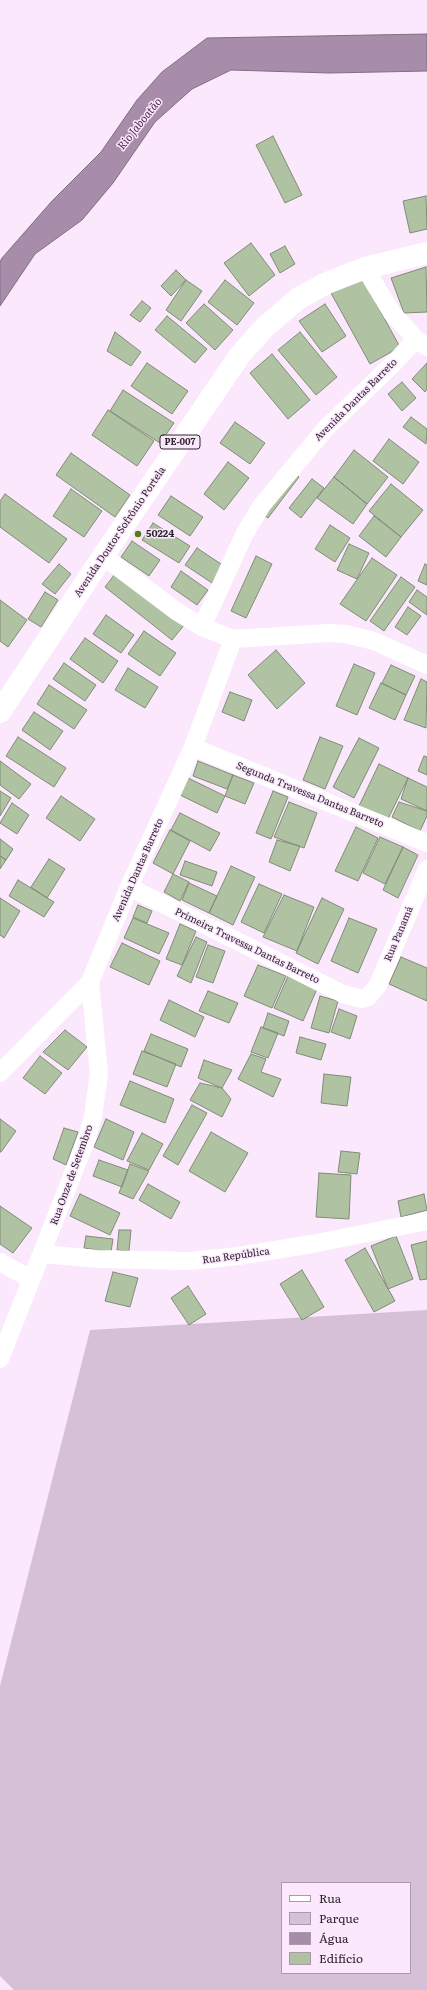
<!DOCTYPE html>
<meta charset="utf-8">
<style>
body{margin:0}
#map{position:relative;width:427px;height:1990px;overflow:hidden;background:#fce8fd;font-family:Literata,serif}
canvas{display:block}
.legend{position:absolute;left:281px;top:1882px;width:130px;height:92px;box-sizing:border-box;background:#fce8fd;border:1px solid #a99aaa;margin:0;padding:5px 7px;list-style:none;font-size:12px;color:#2c252d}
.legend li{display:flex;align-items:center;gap:8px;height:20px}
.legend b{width:20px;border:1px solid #a99aaa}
</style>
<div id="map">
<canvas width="427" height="1990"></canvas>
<ul class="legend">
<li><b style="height:5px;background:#fff"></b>Rua</li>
<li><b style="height:11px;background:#d5c0d6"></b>Parque</li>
<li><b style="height:11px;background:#a78da9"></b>Água</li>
<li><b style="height:11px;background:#afc2a2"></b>Edifício</li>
</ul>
</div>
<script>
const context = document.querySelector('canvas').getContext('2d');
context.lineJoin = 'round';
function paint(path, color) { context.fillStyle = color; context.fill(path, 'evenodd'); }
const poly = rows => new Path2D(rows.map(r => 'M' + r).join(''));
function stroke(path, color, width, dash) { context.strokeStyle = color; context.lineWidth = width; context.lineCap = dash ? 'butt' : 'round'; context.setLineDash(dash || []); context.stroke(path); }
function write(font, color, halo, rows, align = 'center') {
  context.font = font + ' Literata,serif'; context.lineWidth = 3; context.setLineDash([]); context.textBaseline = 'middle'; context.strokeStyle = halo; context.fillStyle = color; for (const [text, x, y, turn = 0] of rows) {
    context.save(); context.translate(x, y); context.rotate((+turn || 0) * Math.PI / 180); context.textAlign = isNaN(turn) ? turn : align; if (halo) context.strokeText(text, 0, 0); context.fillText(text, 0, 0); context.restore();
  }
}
paint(poly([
 [427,1310,427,1990,14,1990,0,1976,0,1686,90,1330],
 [282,1883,410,1883,410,1973,282,1973]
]), '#d5c0d6');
const water = poly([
 [427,34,427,71,329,73,231,70,192,89,155,122,113,183,82,220,35,254,0,306,0,262,2,258,52,201,101,152,137,100,162,72,207,38,427,34]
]);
paint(water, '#a78da9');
stroke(water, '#826e84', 1);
const building = poly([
 [273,136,302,195,285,203,256,145,273,136],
 [426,196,427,229,410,233,403,201,426,196],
 [251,243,275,275,249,296,224,263,251,243],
 [285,246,295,264,280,273,270,254,285,246],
 [426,267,427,312,404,313,391,278,426,267],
 [176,270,186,280,171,296,161,286,176,270],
 [361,276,400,347,370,364,331,293,361,276],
 [186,280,202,291,181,321,166,310,186,280],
 [225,280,254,303,237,325,208,302,225,280],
 [142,301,151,308,140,322,130,315,142,301],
 [204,304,233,330,215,350,186,323,204,304],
 [325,304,346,336,322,352,299,321,325,304],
 [167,316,207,349,195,363,155,330,167,316],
 [115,332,141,352,131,366,107,351,115,332],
 [300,332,337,377,316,395,278,350,300,332],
 [272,354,310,400,288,419,250,373,272,354],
 [147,363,188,391,172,414,131,386,147,363],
 [427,363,427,389,425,392,412,379,427,363],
 [402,382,416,398,402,411,388,394,402,382],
 [123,390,174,423,160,443,110,411,123,390],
 [108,410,154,441,137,466,92,435,108,410],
 [411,417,427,429,426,444,403,427,411,417],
 [235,422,265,443,250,464,220,443,235,422],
 [389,439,419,462,403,484,373,461,389,439],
 [354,450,388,477,367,504,334,477,354,450],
 [71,453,130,495,115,517,56,475,71,453],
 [228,462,249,478,224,510,204,494,228,462],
 [294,472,299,477,268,518,263,515,294,472],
 [334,477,367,504,353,524,317,498,334,477],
 [312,479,324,488,301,518,289,508,312,479],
 [391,484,423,510,401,537,369,511,391,484],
 [71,489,102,511,84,537,53,516,71,489],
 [5,494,67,539,49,563,0,527,0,501,5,494],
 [171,496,203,517,190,536,158,515,171,496],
 [374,516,401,537,386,557,359,536,374,516],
 [153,523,190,546,179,563,142,540,153,523],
 [330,525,350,538,335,562,315,549,330,525],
 [132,541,160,560,149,576,121,557,132,541],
 [349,544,369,553,357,579,337,570,349,544],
 [197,548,227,568,215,585,185,565,197,548],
 [256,556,272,564,246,618,231,611,256,556],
 [372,558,397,575,366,621,340,604,372,558],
 [59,564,71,574,55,594,42,584,59,564],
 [425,564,427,565,427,585,418,581,425,564],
 [118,570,185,624,172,640,105,587,118,570],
 [181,571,208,590,197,605,171,587,181,571],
 [401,577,415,587,384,631,370,621,401,577],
 [417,590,427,597,427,615,409,602,417,590],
 [45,592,58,600,41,627,28,619,45,592],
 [0,600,27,620,8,647,0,641,0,600],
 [408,607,421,616,407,635,395,627,408,607],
 [106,615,134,635,121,653,93,634,106,615],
 [144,631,176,653,160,676,128,654,144,631],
 [85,638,118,661,103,683,70,659,85,638],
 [276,650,305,683,277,709,248,675,276,650],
 [64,663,96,685,85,701,53,679,64,663],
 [354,664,375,673,357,715,336,706,354,664],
 [391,665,415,676,406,695,382,683,391,665],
 [128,668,158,687,145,708,115,690,128,668],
 [421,679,427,682,426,728,404,720,421,679],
 [381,683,406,695,395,720,369,708,381,683],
 [49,685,87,710,74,729,37,704,49,685],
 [230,692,252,700,244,721,222,712,230,692],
 [34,712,63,731,50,750,22,730,34,712],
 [18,737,66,768,54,787,6,756,18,737],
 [320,737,343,746,325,789,303,780,320,737],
 [359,738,379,748,354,798,333,787,359,738],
 [424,756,427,757,427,775,418,771,424,756],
 [0,761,31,784,19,799,0,785,0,761],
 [198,761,233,775,227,789,193,776,198,761],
 [379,764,408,778,387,821,358,808,379,764],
 [233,775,254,783,245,804,225,796,233,775],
 [186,777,225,796,217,813,178,794,186,777],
 [408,778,427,787,427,811,401,799,408,778],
 [0,791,11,798,0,816,0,791],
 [273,791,288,797,271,839,256,833,273,791],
 [61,796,95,819,80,841,46,818,61,796],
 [289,802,317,813,304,848,274,837,289,802],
 [399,802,427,811,427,816,420,831,392,817,399,802],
 [12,803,29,815,17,834,0,823,12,803],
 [180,813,220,833,210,851,171,830,180,813],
 [356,827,378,838,358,881,335,871,356,827],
 [170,830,190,841,173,874,153,863,170,830],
 [380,837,403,847,385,884,363,873,380,837],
 [0,839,13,849,6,860,0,856,0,839],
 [277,840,300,846,290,871,269,862,277,840],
 [403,847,418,855,398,898,383,890,403,847],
 [0,856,6,860,0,869,0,856],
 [49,859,65,869,47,898,31,887,49,859],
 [185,861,217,872,212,886,180,875,185,861],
 [231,866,255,877,233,925,209,913,231,866],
 [173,874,189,882,180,901,164,892,173,874],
 [18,880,54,902,44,917,9,896,18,880],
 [189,883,217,896,209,913,182,900,189,883],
 [259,884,282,894,264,933,241,922,259,884],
 [284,895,314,907,297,951,263,937,284,895],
 [0,898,20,911,4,938,0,935,0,898],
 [322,898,344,909,318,964,296,953,322,898],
 [138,905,152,911,147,923,133,917,138,905],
 [133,918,169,933,159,954,124,938,133,918],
 [349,918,377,929,358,973,331,961,349,918],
 [180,924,196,931,182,965,166,959,180,924],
 [196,937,207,942,191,983,177,976,196,937],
 [122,943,160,961,149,985,110,967,122,943],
 [208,945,225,951,213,983,196,977,208,945],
 [401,957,427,968,427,1001,389,984,401,957],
 [258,965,286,976,272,1008,244,996,258,965],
 [288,976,317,989,303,1021,274,1008,288,976],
 [208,991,238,1003,229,1023,199,1011,208,991],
 [320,996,338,1001,329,1033,311,1028,320,996],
 [169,1000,204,1017,195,1037,160,1020,169,1000],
 [339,1009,357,1016,350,1039,331,1032,339,1009],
 [268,1013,289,1021,284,1036,263,1028,268,1013],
 [261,1027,278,1033,268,1058,251,1052,261,1027],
 [65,1030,87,1047,68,1070,43,1052,65,1030],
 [151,1034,188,1049,181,1067,144,1051,151,1034],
 [300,1037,326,1044,321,1060,296,1053,300,1037],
 [142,1051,176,1064,167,1087,133,1074,142,1051],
 [251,1054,266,1059,261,1072,281,1079,273,1097,238,1079,251,1054],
 [40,1056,62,1073,45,1094,23,1078,40,1056],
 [204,1060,232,1070,222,1088,198,1078,204,1060],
 [324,1074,351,1077,347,1106,321,1103,324,1074],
 [130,1081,174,1099,165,1123,120,1105,130,1081],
 [200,1083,222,1088,231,1099,222,1117,190,1100,200,1083],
 [192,1105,207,1113,178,1165,163,1156,192,1105],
 [0,1119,16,1131,1,1152,0,1152,0,1119],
 [106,1119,134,1132,123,1160,94,1147,106,1119],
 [64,1128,78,1132,66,1165,53,1159,64,1128],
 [211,1132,248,1153,225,1192,189,1171,211,1132],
 [142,1133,163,1144,149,1170,127,1161,142,1133],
 [341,1151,360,1153,357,1174,338,1172,341,1151],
 [99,1160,128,1170,122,1187,93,1176,99,1160],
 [130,1164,149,1171,133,1199,119,1193,130,1164],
 [319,1173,351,1175,349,1219,316,1217,319,1173],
 [148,1184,180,1202,171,1219,139,1200,148,1184],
 [80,1194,120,1213,110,1235,70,1216,80,1194],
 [424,1194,427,1210,401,1217,398,1201,424,1194],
 [0,1206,32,1228,13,1253,0,1244,0,1206],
 [119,1230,131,1230,129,1251,117,1250,119,1230],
 [86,1236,113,1239,111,1252,84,1248,86,1236],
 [396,1236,413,1279,388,1289,371,1246,396,1236],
 [427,1241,427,1279,420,1280,411,1245,427,1241],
 [365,1248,395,1301,374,1312,345,1260,365,1248],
 [302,1270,324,1307,302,1320,280,1284,302,1270],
 [113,1272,138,1278,130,1307,105,1301,113,1272],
 [188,1286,206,1314,189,1325,171,1298,188,1286]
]);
paint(building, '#afc2a2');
stroke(building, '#808c77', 1);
stroke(poly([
 [365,268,392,313,416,339,427,347],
 [103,556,176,611,202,627,233,639,329,633,346,634,374,641,427,665],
 [202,627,245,533,262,505,326,428,394,363,416,339],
 [193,747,427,843],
 [129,887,343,994,362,999,368,997,378,985,427,869],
 [0,1073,90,982,129,887,193,747,233,639],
 [42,1254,98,1259,191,1261,238,1256,312,1244,427,1221],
 [0,1262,31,1279],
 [0,1359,87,1138,93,1116,99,1074,90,982]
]), '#fff', 18);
stroke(poly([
 [0,712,103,556,240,355,265,327,299,298,327,283,365,268,427,253]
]), '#fff', 22);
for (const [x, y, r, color] of [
 [138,534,4,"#4f8113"]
]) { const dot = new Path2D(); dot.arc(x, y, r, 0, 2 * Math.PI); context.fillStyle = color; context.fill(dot); stroke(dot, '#fce8fd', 1.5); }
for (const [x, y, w] of [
 [180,442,40]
]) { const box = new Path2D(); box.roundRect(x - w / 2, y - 7, w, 14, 3); context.fillStyle = '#fce8fd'; context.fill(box); stroke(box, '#2c252d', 1); }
write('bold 9px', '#2c252d', null, [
 ["PE-007",180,442]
]);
write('10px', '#2c252d', '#fce8fd', [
 ["Avenida Dantas Barreto",356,400,-45],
 ["Avenida Doutor Sofrônio Portela",120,532,-56],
 ["Segunda Travessa Dantas Barreto",310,795,22],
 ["Avenida Dantas Barreto",138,870,-66],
 ["Rua Panamá",399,934,-67],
 ["Primeira Travessa Dantas Barreto",247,946,26],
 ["Rua Onze de Setembro",72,1175,-70],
 ["Rua República",236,1256,-8]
]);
write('bold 10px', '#2c252d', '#fce8fd', [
 ["50224",146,534]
], 'left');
write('italic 11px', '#4c284f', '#fce8fd', [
 ["Rio Jaboatão",140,124,-51]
]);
</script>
